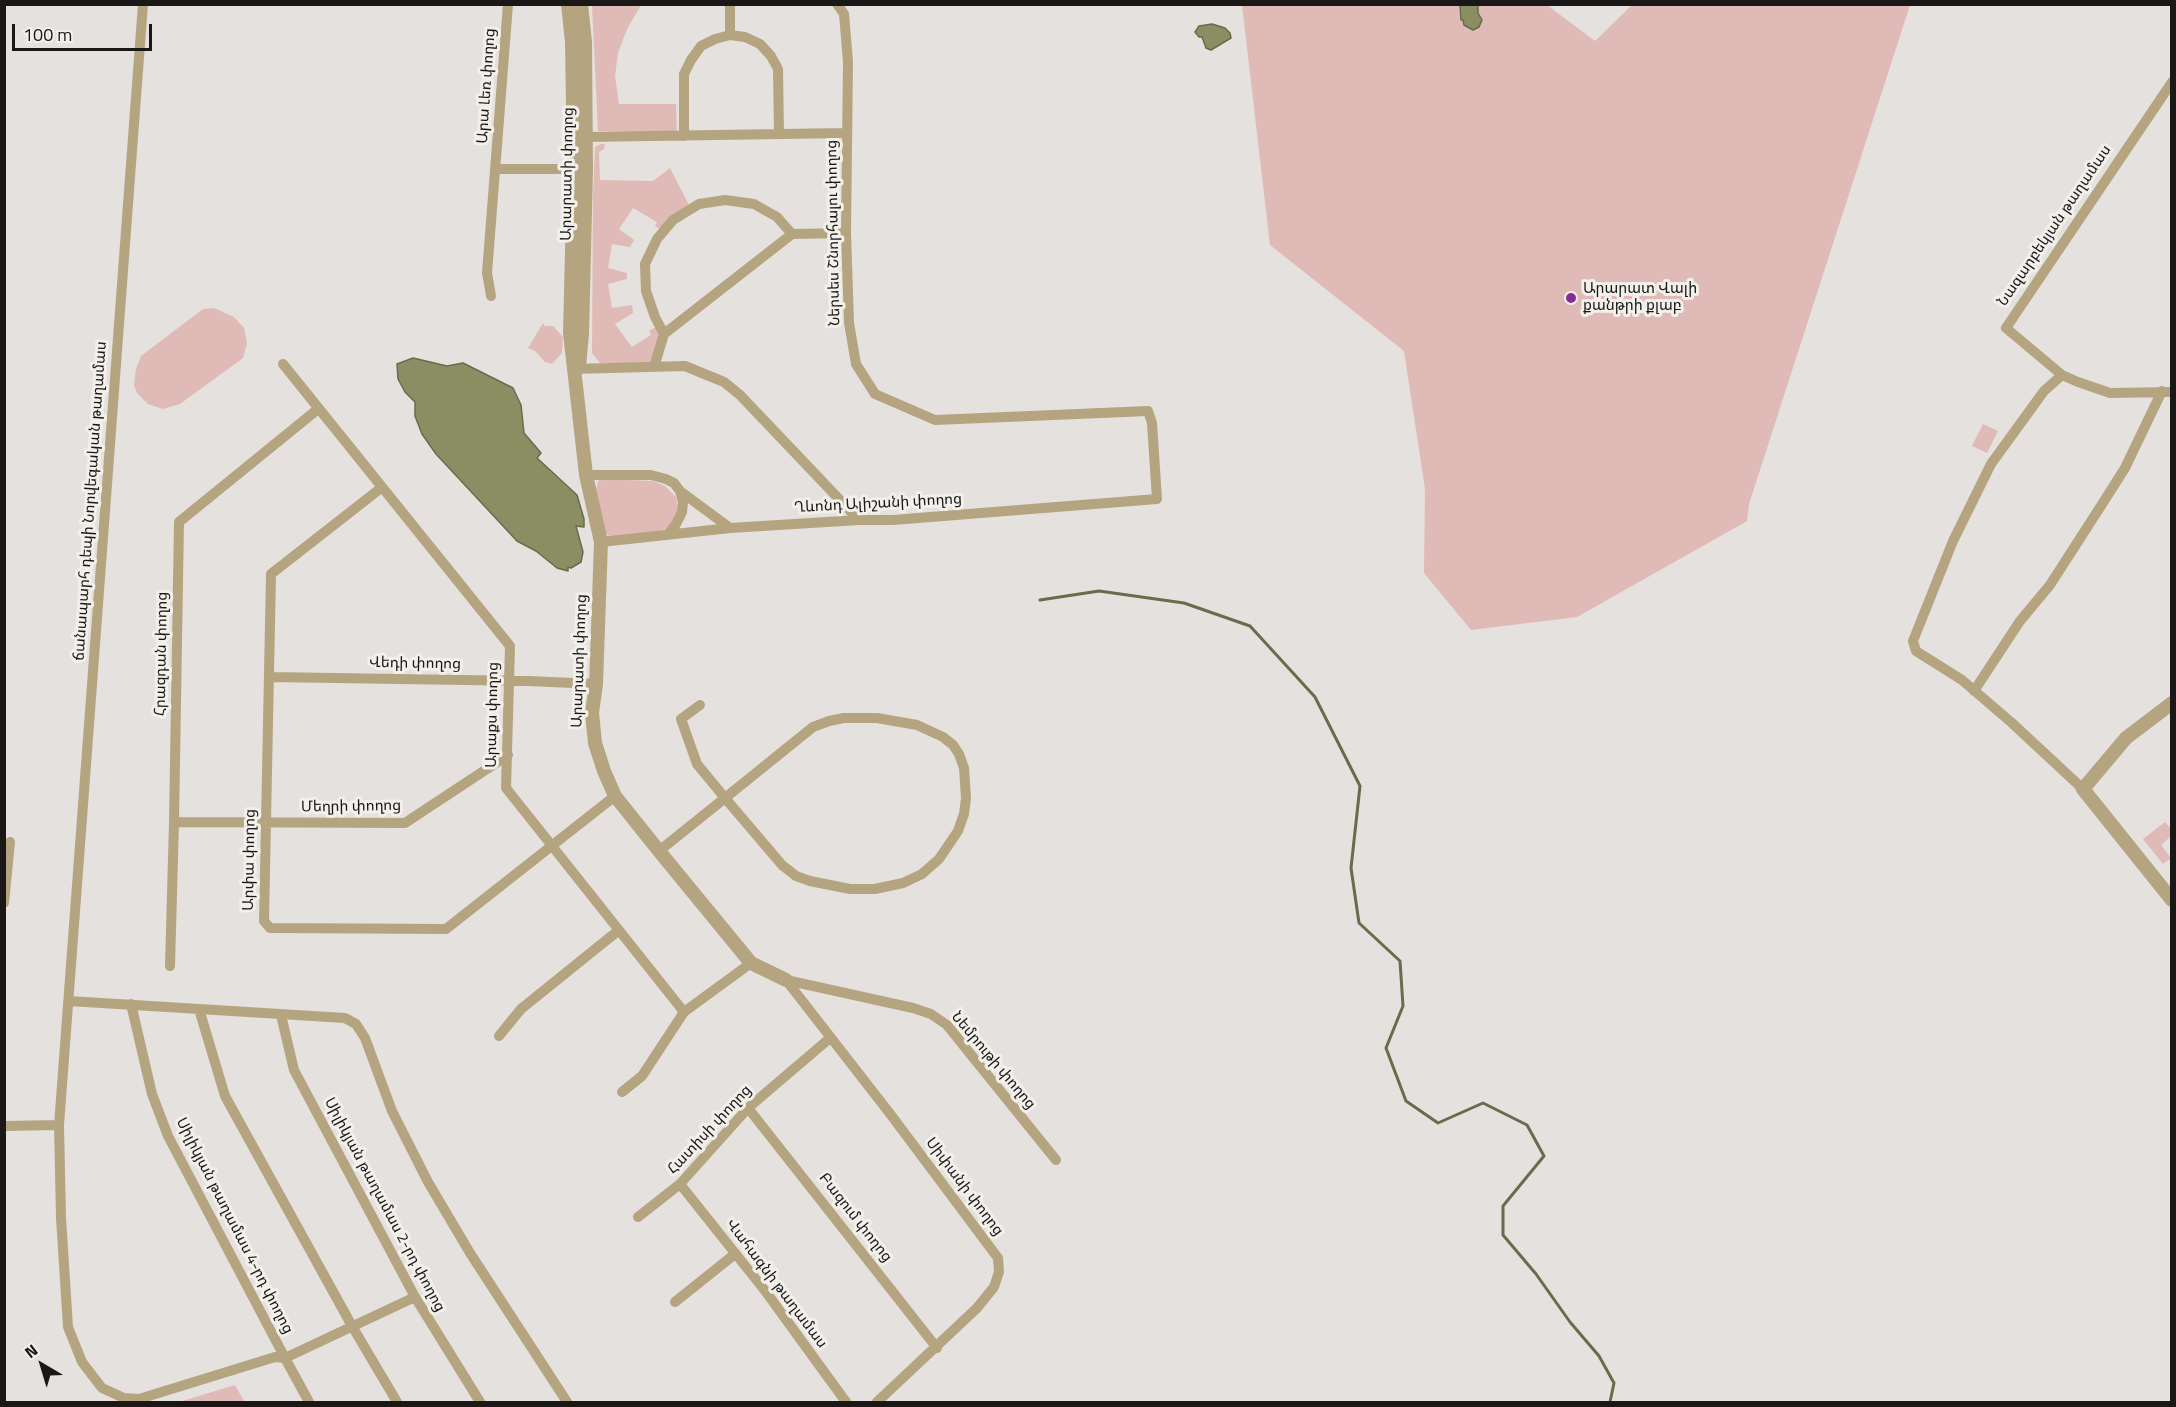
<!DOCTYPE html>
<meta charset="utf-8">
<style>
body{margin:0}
#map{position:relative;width:2176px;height:1407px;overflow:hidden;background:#e5e1de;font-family:"Titillium Web",sans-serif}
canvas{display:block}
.frame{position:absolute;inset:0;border:6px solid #191816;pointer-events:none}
.north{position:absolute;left:12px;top:1335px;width:60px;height:60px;-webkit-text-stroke:4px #f3efeb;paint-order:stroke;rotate:322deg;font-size:16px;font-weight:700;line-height:24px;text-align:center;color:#191816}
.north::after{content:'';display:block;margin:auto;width:21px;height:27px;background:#191816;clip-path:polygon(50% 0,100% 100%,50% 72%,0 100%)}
.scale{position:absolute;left:12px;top:24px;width:140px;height:27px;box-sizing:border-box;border:3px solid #191816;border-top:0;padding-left:8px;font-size:18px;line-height:21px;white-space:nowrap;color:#191816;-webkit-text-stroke:4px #f3efeb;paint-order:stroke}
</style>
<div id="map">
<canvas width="2176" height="1407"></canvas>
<div class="frame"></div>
<div class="north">N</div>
<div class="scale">100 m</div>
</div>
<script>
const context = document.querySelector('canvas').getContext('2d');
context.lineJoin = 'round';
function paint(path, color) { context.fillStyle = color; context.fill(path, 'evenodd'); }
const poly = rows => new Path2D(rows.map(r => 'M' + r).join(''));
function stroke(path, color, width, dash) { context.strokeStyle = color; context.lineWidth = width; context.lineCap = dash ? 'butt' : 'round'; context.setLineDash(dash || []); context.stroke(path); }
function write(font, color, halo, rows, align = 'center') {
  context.font = font + ' "Titillium Web","Noto Sans Armenian",sans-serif'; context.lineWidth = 6; context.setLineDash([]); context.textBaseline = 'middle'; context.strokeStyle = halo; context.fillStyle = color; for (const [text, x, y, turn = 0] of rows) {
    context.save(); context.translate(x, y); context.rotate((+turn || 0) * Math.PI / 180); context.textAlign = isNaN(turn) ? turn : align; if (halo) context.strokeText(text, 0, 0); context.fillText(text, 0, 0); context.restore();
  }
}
paint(poly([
 [592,5,641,5,627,29,618,53,615,76,619,104,676,104,677,133,598,131],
 [1242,5,1547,5,1595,41,1632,5,1910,5,1749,504,1747,521,1577,617,1471,630,1424,573,1425,489,1404,351,1270,245],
 [601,144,605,144,604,149,599,152,600,180,653,181,670,168,689,205,660,229,655,226,657,222,633,208,619,229,634,240,630,247,612,244,608,268,627,273,627,279,608,284,612,308,632,305,633,313,615,324,632,347,651,335,649,331,656,327,661,336,651,363,600,363,592,353,593,194,595,147],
 [214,308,234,317,244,328,247,343,243,358,180,404,163,409,148,404,137,393,134,385,136,369,141,356,203,309],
 [543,323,545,326,553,326,563,337,562,353,552,364,545,362,535,351,528,348],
 [1983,424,1998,431,1987,453,1972,446],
 [605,479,653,481,665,486,676,497,678,508,673,521,662,531,611,537,605,533,596,491,598,481],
 [2165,822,2171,829,2171,836,2161,845,2171,858,2163,864,2143,839],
 [235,1385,244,1401,242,1402,179,1402]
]), '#dfbab6');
const water = poly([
 [1460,5,1478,5,1478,13,1482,20,1479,27,1473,30,1464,25,1463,20,1461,20,1460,5],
 [1212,24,1225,28,1230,33,1231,38,1211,50,1206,48,1202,37,1199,37,1195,32,1199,26,1212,24],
 [413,358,447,366,463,363,513,388,521,405,524,433,541,453,537,458,577,495,584,519,584,527,576,526,583,552,581,562,571,568,568,567,568,571,557,568,536,551,517,541,436,454,422,434,415,416,415,402,405,392,398,379,397,364,413,358]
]);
paint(water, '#8b8e63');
stroke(water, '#696b4c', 1.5);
stroke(poly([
 [1040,600,1099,591,1184,603,1250,626,1315,697,1360,786,1351,868,1359,923,1400,961,1403,1006,1386,1048,1406,1101,1438,1123,1483,1103,1527,1125,1544,1156,1503,1206,1503,1235,1536,1274,1570,1322,1599,1356,1614,1383,1610,1402]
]), '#696b4c', 3);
stroke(poly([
 [143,4,59,1125,61,1218,68,1327,82,1362,102,1388,124,1398,139,1399,275,1357,285,1358,309,1402],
 [730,35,730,4],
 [684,136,684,74,691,60,701,46,715,39,730,35,745,37,760,44,771,56,778,69,779,134],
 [586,137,846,133],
 [495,169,580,169],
 [491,296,487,273,508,4],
 [664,334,655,317,646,291,645,264,657,239,673,220,699,204,725,200,754,204,777,217,792,234],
 [283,364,510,646,506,788,684,1012],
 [654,367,664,334,792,234,846,233],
 [573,369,685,366,724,382,740,395,859,520],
 [2062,375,2006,328,2172,82],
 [586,475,651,475,666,479,674,483,680,491,730,528],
 [381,488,271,574,264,921,270,928,446,929,615,796],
 [667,535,676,524,682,512,683,502,680,491],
 [601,542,730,528,859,520,893,520,1157,499,1152,423,1148,411,935,420,875,394,856,364,849,323,846,233,848,62,844,14,837,4],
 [270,677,528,681,596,684],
 [1974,691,2020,621,2050,585,2106,498,2125,468,2162,391],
 [2083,789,2012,723,1962,680,1916,651,1913,641,1953,541,1991,464,2044,391,2062,375,2078,382,2110,393,2172,392],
 [174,822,405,823,508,755],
 [659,851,725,798,813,727,829,721,844,718,877,718,917,725,943,737,953,745,959,754,964,768,966,798,964,814,958,831,939,859,922,874,903,883,875,889,850,889,810,881,796,876,782,865,725,798,697,764,681,719,700,705],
 [4,903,10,842],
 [170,966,174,822,179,522,318,409],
 [786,980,891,1115,998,1258,999,1272,994,1287,977,1308,877,1402],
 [786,980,913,1008,931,1014,947,1025,1056,1160],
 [69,1001,345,1018,356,1024,365,1038,392,1111,428,1182,470,1253,567,1402],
 [131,1004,152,1094,168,1136,285,1358,415,1297],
 [199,1009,225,1096,352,1326,397,1402],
 [281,1015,294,1070,415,1297,480,1402],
 [499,1036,521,1009,619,930],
 [622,1092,642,1076,684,1012,751,963],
 [748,1108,937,1348],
 [4,1126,59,1125],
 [680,1184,766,1292,846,1402],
 [638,1217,680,1184,748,1108,830,1038],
 [675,1302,735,1254]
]), '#b4a580', 10);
stroke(poly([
 [568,4,572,42,574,169,570,333,586,475,601,542,596,684,592,713,595,743,604,771,615,796,659,851,751,963,786,980],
 [579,366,582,334,586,169,585,42,581,4],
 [2172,703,2126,738,2083,789,2172,900]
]), '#b4a580', 14);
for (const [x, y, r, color] of [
 [1571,298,6,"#892b95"]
]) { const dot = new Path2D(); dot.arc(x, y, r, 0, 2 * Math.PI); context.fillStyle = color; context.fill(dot); stroke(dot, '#f3efeb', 2); }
write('15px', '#191816', '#f3efeb', [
 ["Արա Լեռ փողոց",487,86,-86],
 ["Արարատի փողոց",568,174,-89],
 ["Նազարբեկյան թաղամաս",2055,226,-56],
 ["Ներսես Շնորհալու փողոց",834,233,-91],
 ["ճանապարհ դեպի Նորվեգական թաղամաս",91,501,-86],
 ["Ղևոնդ Ալիշանի փողոց",878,504,-3],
 ["Հրազդան փողոց",162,654,-89],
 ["Արարատի փողոց",580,661,-88],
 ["Վեդի փողոց",415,664,1],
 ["Արաքս փողոց",493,715,-89],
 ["Մեղրի փողոց",351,807,-1],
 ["Արփա փողոց",250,860,-89],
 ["Նեմրութի փողոց",993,1061,50],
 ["Հատիսի փողոց",710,1130,-47],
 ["Սիփանի փողոց",964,1187,53],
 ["Սիլիկյան թաղամաս 2-րդ փողոց",384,1205,62],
 ["Բազում փողոց",855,1218,52],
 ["Սիլիկյան թաղամաս 4-րդ փողոց",234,1226,63],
 ["Վահագնի թաղամաս",776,1284,53]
]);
write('15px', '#191816', '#f3efeb', [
 ["Արարատ Վալի",1583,289],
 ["քանթրի քլաբ",1583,306]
], 'left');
</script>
